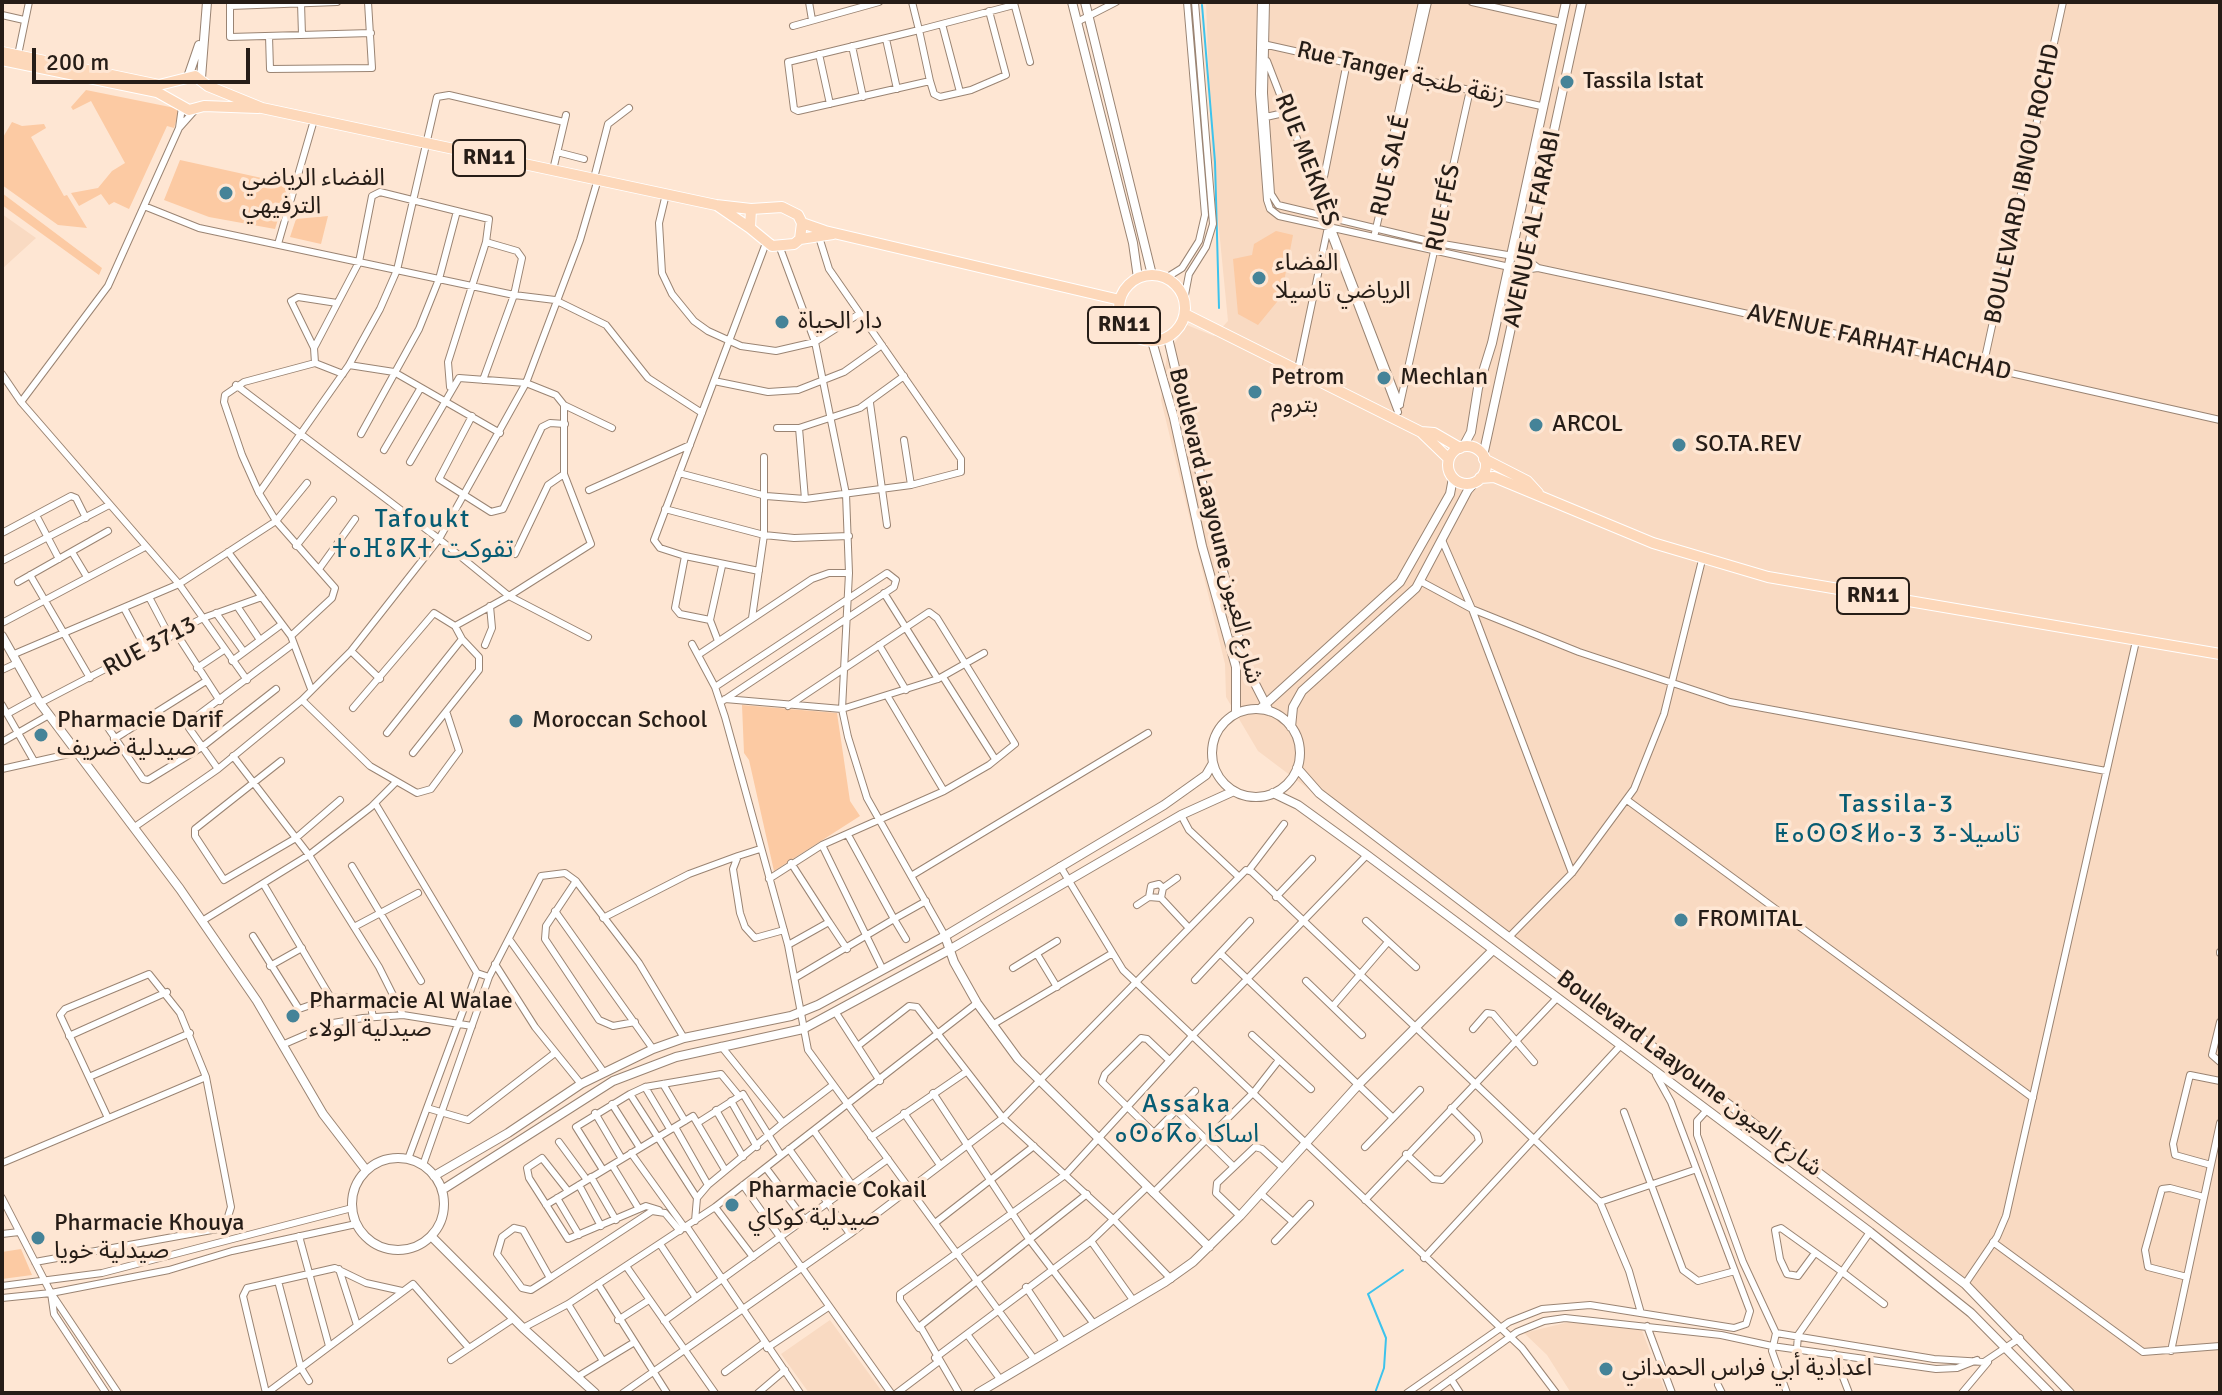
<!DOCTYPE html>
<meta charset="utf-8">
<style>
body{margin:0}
#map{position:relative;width:2222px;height:1395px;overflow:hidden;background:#fee6d3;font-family:Signika,sans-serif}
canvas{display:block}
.frame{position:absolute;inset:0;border:4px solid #261d17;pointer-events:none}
.scale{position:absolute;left:32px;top:48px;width:218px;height:36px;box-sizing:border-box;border:4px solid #261d17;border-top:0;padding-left:10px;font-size:24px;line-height:28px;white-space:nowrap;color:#261d17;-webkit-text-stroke:6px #fee6d3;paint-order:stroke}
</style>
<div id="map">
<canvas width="2222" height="1395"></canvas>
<div class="frame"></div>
<div class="scale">200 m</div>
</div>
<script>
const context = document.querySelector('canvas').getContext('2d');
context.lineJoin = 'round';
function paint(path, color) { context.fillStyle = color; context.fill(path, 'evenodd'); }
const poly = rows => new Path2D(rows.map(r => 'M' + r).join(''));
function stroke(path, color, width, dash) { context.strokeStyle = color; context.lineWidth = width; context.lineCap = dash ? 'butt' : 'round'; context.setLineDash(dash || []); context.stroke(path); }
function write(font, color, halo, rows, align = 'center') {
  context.font = font + ' Signika,"Noto Sans Arabic","Noto Sans Tifinagh",sans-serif'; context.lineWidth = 7; context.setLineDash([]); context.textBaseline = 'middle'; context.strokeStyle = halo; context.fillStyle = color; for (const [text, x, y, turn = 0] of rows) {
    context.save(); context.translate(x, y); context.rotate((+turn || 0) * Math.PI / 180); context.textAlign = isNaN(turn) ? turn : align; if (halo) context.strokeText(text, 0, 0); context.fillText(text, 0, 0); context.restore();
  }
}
paint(poly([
 [1206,2,2220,2,2220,1393,2071,1393,1961,1281,1258,751,1226,697,1225,664,1161,400,1167,354,1187,325,1214,336,1228,321,1212,158],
 [2,214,36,238,2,269],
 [830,1320,883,1393,809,1393,781,1354],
 [1573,1321,1641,1328,1666,1393,1571,1393,1547,1355,1524,1333]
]), '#f9dac2');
paint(poly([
 [86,90,180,109,174,128,167,126,129,209,114,202,109,205,101,194,79,206,71,193,98,188,112,171,125,163,91,101,73,110,71,107],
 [12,122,22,126,44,124,46,128,31,137,64,196,67,195,87,228,58,225,2,185,2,139],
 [180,160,289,184,275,229,209,217,164,200],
 [2,193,102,268,99,275,2,205],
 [328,216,321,244,290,237,296,219],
 [1276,231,1293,235,1281,297,1258,325,1238,314,1233,259,1252,255,1254,244],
 [742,705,837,713,850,801,860,816,774,871,749,760,744,753],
 [21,1249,32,1275,2,1279,2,1252]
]), '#fccaa3');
stroke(poly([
 [1202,5,1215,162,1219,308],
 [1375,1393,1384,1368,1386,1338,1368,1294,1403,1270]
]), '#3dc3ec', 2);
const minor = poly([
 [230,2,230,37,371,33],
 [809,2,812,20],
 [912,2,919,30,1014,5],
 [1261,2,1259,94,1267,200,1270,209,1279,216,1523,270,1538,268,1650,292,2220,420],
 [1266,2,1264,93,1271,194,1278,205,1437,243,1525,258,1538,268],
 [1472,2,1561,22],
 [301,3,302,35],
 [1014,3,1030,62],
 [230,6,337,2],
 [2,15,24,20],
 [1077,22,1116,2],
 [942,24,960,92],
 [793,26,879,2],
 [919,30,930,81,798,111,794,109,788,62,919,30],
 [269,36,270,69,372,68,368,2],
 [886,39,897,89],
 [1263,44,1541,106],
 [852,46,863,97],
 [819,54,830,104],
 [18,55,29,2],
 [1267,61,1400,405],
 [930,81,934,94,940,97,971,90,1006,75,989,11],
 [182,107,179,128,108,286,21,402,179,584,247,680],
 [1266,117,1288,112],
 [179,128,195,110],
 [557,152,584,159],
 [553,170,566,115],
 [594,178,608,124,629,108],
 [1383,182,1422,2],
 [1316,189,1323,182,1347,62],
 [666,194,659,223,662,273,672,294,694,321,708,331,741,346,776,351,815,342,859,314],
 [144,206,199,228,514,295,555,300,606,325,648,378,702,413],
 [1375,233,1428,2],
 [1331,235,1398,412],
 [278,244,314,120],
 [780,248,815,342,846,494,849,573,842,709,848,737,867,798,945,936],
 [1166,278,1182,268,1199,241,1205,215,1187,2],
 [1184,300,1189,274,1206,247,1213,224,1195,2],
 [314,348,291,301,298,297,337,303],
 [315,363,314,348,359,262,372,196,380,192,489,219,486,242,448,362,450,387],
 [349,365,394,372,500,433],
 [1983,367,2063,2],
 [1298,369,1328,227],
 [2,374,21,402],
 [483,380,514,295,522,258,517,251,486,242],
 [714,381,768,392,798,390,844,372,882,345],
 [236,385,439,539,351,651,302,700,370,766,417,793,431,789,459,751,447,714],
 [870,403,887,525],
 [1400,404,1470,90],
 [564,405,612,428],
 [472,416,439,479,491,512,503,509,542,427,550,423,565,424],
 [777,428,799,428,860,408,904,376],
 [799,428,805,499],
 [361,434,419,329,439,279,457,211],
 [904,440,911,485],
 [384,450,420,389],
 [410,462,459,378,526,383,556,395,564,405,564,474,591,544,509,596,439,539,526,383,580,240,598,179],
 [679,473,766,496,805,499,911,485,961,472,961,459,829,269,819,237],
 [589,490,690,445],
 [259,493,349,365,380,309,397,270,437,97,449,95,564,122],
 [665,509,764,535,794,538,849,536],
 [36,515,59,559],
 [2,533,71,496,76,498,86,518],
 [1442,540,1472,609,1572,873],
 [296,546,333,500],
 [72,552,87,577],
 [228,552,291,636,311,689],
 [515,554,548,485,564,474],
 [685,556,675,608,680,614,710,620,722,566],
 [2,561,109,505],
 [319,569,355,519],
 [759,571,685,556,660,548,654,540,766,243],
 [30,575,90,678],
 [1420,581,1472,609,1579,652,1730,702,2106,771],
 [18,582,108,531],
 [884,593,938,679],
 [149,597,170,637],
 [237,606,260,640],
 [124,608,146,649],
 [216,613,244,652],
 [752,618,764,535,764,457],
 [710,620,718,641],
 [2,623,145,547],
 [176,633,220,701],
 [291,636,332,598,335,588,276,521,259,493,242,455,224,402,225,395,244,382,315,363,343,374],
 [692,644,715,687,725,717,788,945,808,1050,1034,1359],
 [485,645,492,628,490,606],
 [879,645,906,690],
 [351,651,380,679],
 [12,655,179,584,276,521,307,483],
 [698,655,812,579,829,573,849,573],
 [232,661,282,624],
 [197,668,224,650],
 [2,670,17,663],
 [943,677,995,759],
 [715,687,887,573,896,580,894,587,721,702],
 [888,697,944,791],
 [725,699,842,709,938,679,984,653],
 [40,703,203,618,262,597],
 [2,705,34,761],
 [353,708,434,613,455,626,509,596,588,637],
 [7,714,36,698],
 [100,716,143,779,148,780,202,747,276,689],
 [387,733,462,639,455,626],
 [114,739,206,681],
 [2,742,49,715],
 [413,753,479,670,479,657,462,639],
 [233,756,309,855,379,967,403,1015],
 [281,761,195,829,195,836,224,880,296,838,340,800],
 [2,769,78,752],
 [218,769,189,728,189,722,293,644],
 [1627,800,2033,1098],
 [375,803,477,973,408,1159],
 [1181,815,1189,830,1238,876],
 [136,826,218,769,302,700],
 [822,845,883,970],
 [760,849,738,856,733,869,740,913,745,927,755,938,784,930],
 [352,866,421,981],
 [1060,866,1123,970,1522,1348,1556,1393],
 [1249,870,1284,824],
 [911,876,1148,733],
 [769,879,822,845,944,791,989,765,1015,744,937,618,929,612,788,706],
 [264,885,331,998],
 [1163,888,1177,878],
 [1276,897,1312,859],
 [1161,898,1188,927],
 [1137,905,1149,897,1151,886,1159,884,1163,888,1161,898,1149,897],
 [555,911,653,1049],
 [603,918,689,874,738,856],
 [202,921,309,855,371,807,395,783],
 [1366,921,1416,967],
 [829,922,847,949],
 [354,927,418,893],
 [253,936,299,1009,331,998,363,997,370,1002,373,1017],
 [1510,936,1572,873,1634,789,1664,714,1702,560],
 [509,939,603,1071],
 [906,939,894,919,926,901],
 [788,945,829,922,791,863],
 [2220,952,2220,953],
 [1220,953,1393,1118],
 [1037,954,1057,987],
 [495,964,535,1027,581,1084],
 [270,966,302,948],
 [1013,968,1057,941],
 [477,973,489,977,541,876,565,873,576,881],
 [795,978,894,919,848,835],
 [1195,980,1250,921],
 [1306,981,1362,1035],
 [1333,1006,1388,942],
 [836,1013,880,1081],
 [635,1022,613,1026,599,1020,545,939,546,926,576,881,639,963,684,1038],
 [2220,1022,2212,1055,2220,1062],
 [992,1025,1111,954],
 [1473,1029,1487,1013,1493,1014,1534,1062],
 [1252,1035,1311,1089],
 [69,1036,167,992],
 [282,1045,333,1023,363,1018,403,1015,472,1026],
 [859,1045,909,1006,917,1007,1003,1118,1115,1221,1171,1279],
 [721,1046,783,1123,833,1085],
 [1169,1060,1147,1039,1141,1038,1105,1074,1102,1082,1154,1133,1195,1091],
 [89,1077,190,1033],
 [663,1084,685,1121],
 [645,1087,670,1129],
 [933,1093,1029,1239,1094,1324],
 [630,1094,697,1198],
 [731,1101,757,1147],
 [612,1104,640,1148],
 [427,1108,468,1120,555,1053],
 [716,1110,743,1157],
 [1707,1110,1697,1121,1697,1135,1743,1262,1776,1333,1934,1359,1984,1362,2020,1338],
 [1177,1111,1233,1166],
 [1624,1112,1683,1270,1698,1281,1735,1271],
 [595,1113,622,1159],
 [904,1113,940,1165],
 [699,1122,743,1094,781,1155],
 [675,1127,708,1185],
 [814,1131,852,1185],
 [871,1137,966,1072],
 [559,1142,587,1180],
 [1365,1147,1420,1090],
 [789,1149,850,1234],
 [631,1153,685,1228],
 [1406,1154,1433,1179,1442,1180,1479,1141,1477,1134,1451,1108],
 [2,1163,206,1077],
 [423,1165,489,977],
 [612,1165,639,1209],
 [2211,1165,2175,1155,2173,1144,2190,1075,2220,1081],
 [766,1168,804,1219],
 [603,1170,576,1127,630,1094,645,1087,721,1074,739,1096],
 [591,1177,616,1220],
 [579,1185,601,1226],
 [743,1185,891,1393],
 [568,1191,542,1158,527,1168,529,1178,568,1239,646,1206,659,1210],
 [1153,1193,1254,1092,1279,1060],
 [1260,1193,1293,1222],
 [2,1198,51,1293,118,1393],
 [557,1198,579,1235],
 [1365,1200,1557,998],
 [1600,1202,1694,1170],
 [546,1205,693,1116,725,1170],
 [715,1207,753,1257],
 [1240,1216,1216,1193,1217,1183,1255,1147,1262,1149,1282,1167],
 [695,1221,697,1198,708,1185,783,1123],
 [935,1223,1034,1146],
 [687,1227,800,1393],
 [514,1228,523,1230,550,1278,531,1290,522,1288,497,1254,502,1237,514,1228],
 [2,1234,19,1232],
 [299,1236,329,1346],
 [1091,1241,1133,1300],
 [1275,1241,1310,1204],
 [1993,1242,2143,1352,2220,1346],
 [660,1244,696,1298],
 [1815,1253,1798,1276,1787,1274,1780,1259,1775,1230,1781,1228,1841,1271,1884,1304],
 [1424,1258,1621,1045],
 [35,1262,223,1228,226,1223,231,1207,206,1077,180,1013,149,974,65,1009,60,1015,108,1118],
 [626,1266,715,1393],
 [339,1269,357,1325],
 [2187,1277,2148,1267,2145,1250,2162,1189,2170,1188,2204,1197],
 [550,1278,652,1211,665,1213,680,1231],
 [278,1281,301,1368,309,1381],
 [598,1284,667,1393],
 [1965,1284,1997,1237,2006,1216,2136,641],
 [2,1286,102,1273,352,1208],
 [1026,1287,1063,1342],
 [51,1293,54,1314,106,1393],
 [2,1298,51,1293,169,1270,232,1251,356,1224],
 [568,1304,603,1361],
 [618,1320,649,1300],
 [664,1321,888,1159],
 [1647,1326,1672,1393],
 [523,1328,568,1304,715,1207,977,1003],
 [919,1328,900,1300,900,1294,1065,1175,1193,1035,1367,855],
 [1776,1333,1772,1351,1787,1393],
 [967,1334,1000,1379],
 [767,1348,827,1308],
 [1797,1348,1798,1335,1870,1232],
 [2171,1351,2220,1123],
 [1834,1354,1849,1393],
 [935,1358,1091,1241,1147,1187],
 [451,1360,513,1319],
 [725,1372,764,1343],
 [577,1377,633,1343],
 [1451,1379,1460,1393],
 [1718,1385,1722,1393],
 [266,1393,243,1296,247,1288,335,1268,366,1283,402,1291],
 [267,1393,413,1284,469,1348],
 [623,1393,850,1234,1003,1118,1246,870,1252,872,1600,1202,1629,1271,1641,1313],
 [758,1393,785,1370],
 [897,1393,938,1362],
 [959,1393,920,1326,1087,1194],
 [1407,1393,1509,1322,1542,1309,1590,1305,1734,1328,1746,1324,1750,1311,1671,1102,1656,1075],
 [1432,1393,1517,1332,1544,1321,1565,1318,1721,1335,1772,1346,1936,1369,1957,1368,1977,1360],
 [1962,1393,1988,1362]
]);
const tertiary = poly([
 [1072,2,1133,243,1138,278],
 [1085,2,1152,275],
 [188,77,199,45],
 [201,78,207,2],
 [1168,338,1245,664,1269,711],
 [1152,341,1174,418,1202,546,1236,667,1236,713],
 [1463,447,1471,432,1478,388,1492,343,1566,2],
 [1483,456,1582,2],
 [2,636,40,703,180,889,257,1001,323,1114,366,1170],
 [1260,709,1400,582,1450,494,1453,478],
 '1212 753a44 44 0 1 1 88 0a44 44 0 1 1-88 0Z',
 [1291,727,1293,707,1302,691,1416,588,1468,490,1475,482],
 [1297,768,1319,793,1965,1284,2070,1393],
 [1273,793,1298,805,1367,855,1870,1232,1971,1313,2050,1393],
 [945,936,954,962,977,1003,1018,1059,1209,1247],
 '352 1204a46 46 0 1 1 92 0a46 46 0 1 1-92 0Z',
 [434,1176,508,1133,581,1084,653,1049,684,1038,791,1016,818,1005,945,936,1164,805,1206,775,1213,763],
 [442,1190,613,1081,676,1057,803,1029,949,950,1181,815,1234,791],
 [431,1236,523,1328,595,1393],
 [978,1393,1165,1282,1193,1262,1240,1216,1360,1083,1493,950]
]);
const primary = poly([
 [2,52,159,85,195,76,208,86,262,108,716,205,751,209,782,207,798,215,802,223,825,231,1120,300],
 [2,60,157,92,189,110,204,106,258,108],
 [718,206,750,228],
 [751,209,750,228,772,246,794,244,800,239,802,223],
 [800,239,833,234],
 '1119 308a33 33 0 1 1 66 0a33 33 0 1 1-66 0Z',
 [1185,314,1421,432,1449,459],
 [1421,432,1434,433,1460,448],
 '1448 465a19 19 0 1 1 38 0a19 19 0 1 1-38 0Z',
 [1484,459,1527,481,1538,493],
 [1480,478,1494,477,1653,543,1768,577,2220,654]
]);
stroke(minor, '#9a8473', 8);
stroke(tertiary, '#9a8473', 10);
stroke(primary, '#fff', 12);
stroke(minor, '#fff', 6);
stroke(tertiary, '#fff', 8);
stroke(primary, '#fdd8ba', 10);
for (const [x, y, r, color] of [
 [1567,82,8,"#458398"],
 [226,193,8,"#458398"],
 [1259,278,8,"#458398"],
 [782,322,8,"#458398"],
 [1384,378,8,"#458398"],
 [1255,392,8,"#458398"],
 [1536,425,8,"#458398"],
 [1679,445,8,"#458398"],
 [516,721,8,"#458398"],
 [41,735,8,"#458398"],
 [1681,920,8,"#458398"],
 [293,1016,8,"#458398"],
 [732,1205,8,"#458398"],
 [38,1238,8,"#458398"],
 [1606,1369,8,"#458398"]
]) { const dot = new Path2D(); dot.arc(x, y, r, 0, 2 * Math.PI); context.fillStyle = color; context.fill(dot); stroke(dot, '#fee6d3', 3); }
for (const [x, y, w] of [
 [489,158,72],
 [1124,325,72],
 [1873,596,72]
]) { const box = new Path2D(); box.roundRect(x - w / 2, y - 18, w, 36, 6); context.fillStyle = '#fee6d3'; context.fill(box); stroke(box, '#261d17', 2); }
write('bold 22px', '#261d17', null, [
 ["RN11",489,158],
 ["RN11",1124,325],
 ["RN11",1873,596]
]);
write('24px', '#261d17', '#fee6d3', [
 ["Rue Tanger زنقة طنجة",1401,74,13],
 ["RUE MEKNÈS",1306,160,69],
 ["RUE SALÉ",1391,166,-77],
 ["BOULEVARD IBNOU ROCHD",2023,184,-78],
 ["RUE FÉS",1444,208,-78],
 ["AVENUE AL FARABI",1533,229,-78],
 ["AVENUE FARHAT HACHAD",1879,343,13],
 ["Boulevard Laayoune شارع العيون",1215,526,76],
 ["RUE 3713",150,647,-28],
 ["Boulevard Laayoune شارع العيون",1689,1074,37]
]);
write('24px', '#261d17', '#fee6d3', [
 ["Tassila Istat",1583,82],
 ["الفضاء الرياضي",242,179],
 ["الترفيهي",242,207],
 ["الفضاء",1275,264],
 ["الرياضي تاسيلا",1275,292],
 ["دار الحياة",798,322],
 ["Petrom",1271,378],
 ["بتروم",1271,406],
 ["Mechlan",1400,378],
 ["ARCOL",1552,425],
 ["SO.TA.REV",1695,445],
 ["Pharmacie Darif",57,721],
 ["صيدلية ضريف",57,749],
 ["Moroccan School",532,721],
 ["FROMITAL",1697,920],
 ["Pharmacie Al Walae",309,1002],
 ["صيدلية الولاء",309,1030],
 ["Pharmacie Cokail",748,1191],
 ["صيدلية كوكاي",748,1219],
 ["Pharmacie Khouya",54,1224],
 ["صيدلية خويا",54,1252],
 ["اعدادية أبي فراس الحمداني",1622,1369]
], 'left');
context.letterSpacing = '2px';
write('26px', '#075c73', '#fee6d3', [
 ["Tafoukt",423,520],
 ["ⵜⴰⴼⵓⴽⵜ تفوكت",423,550],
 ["Tassila-3",1897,805],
 ["ⵟⴰⵙⵙⵉⵍⴰ-3 3-تاسيلا",1897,835],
 ["Assaka",1187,1105],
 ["ⴰⵙⴰⴽⴰ اساكا",1187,1135]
]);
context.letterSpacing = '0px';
</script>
